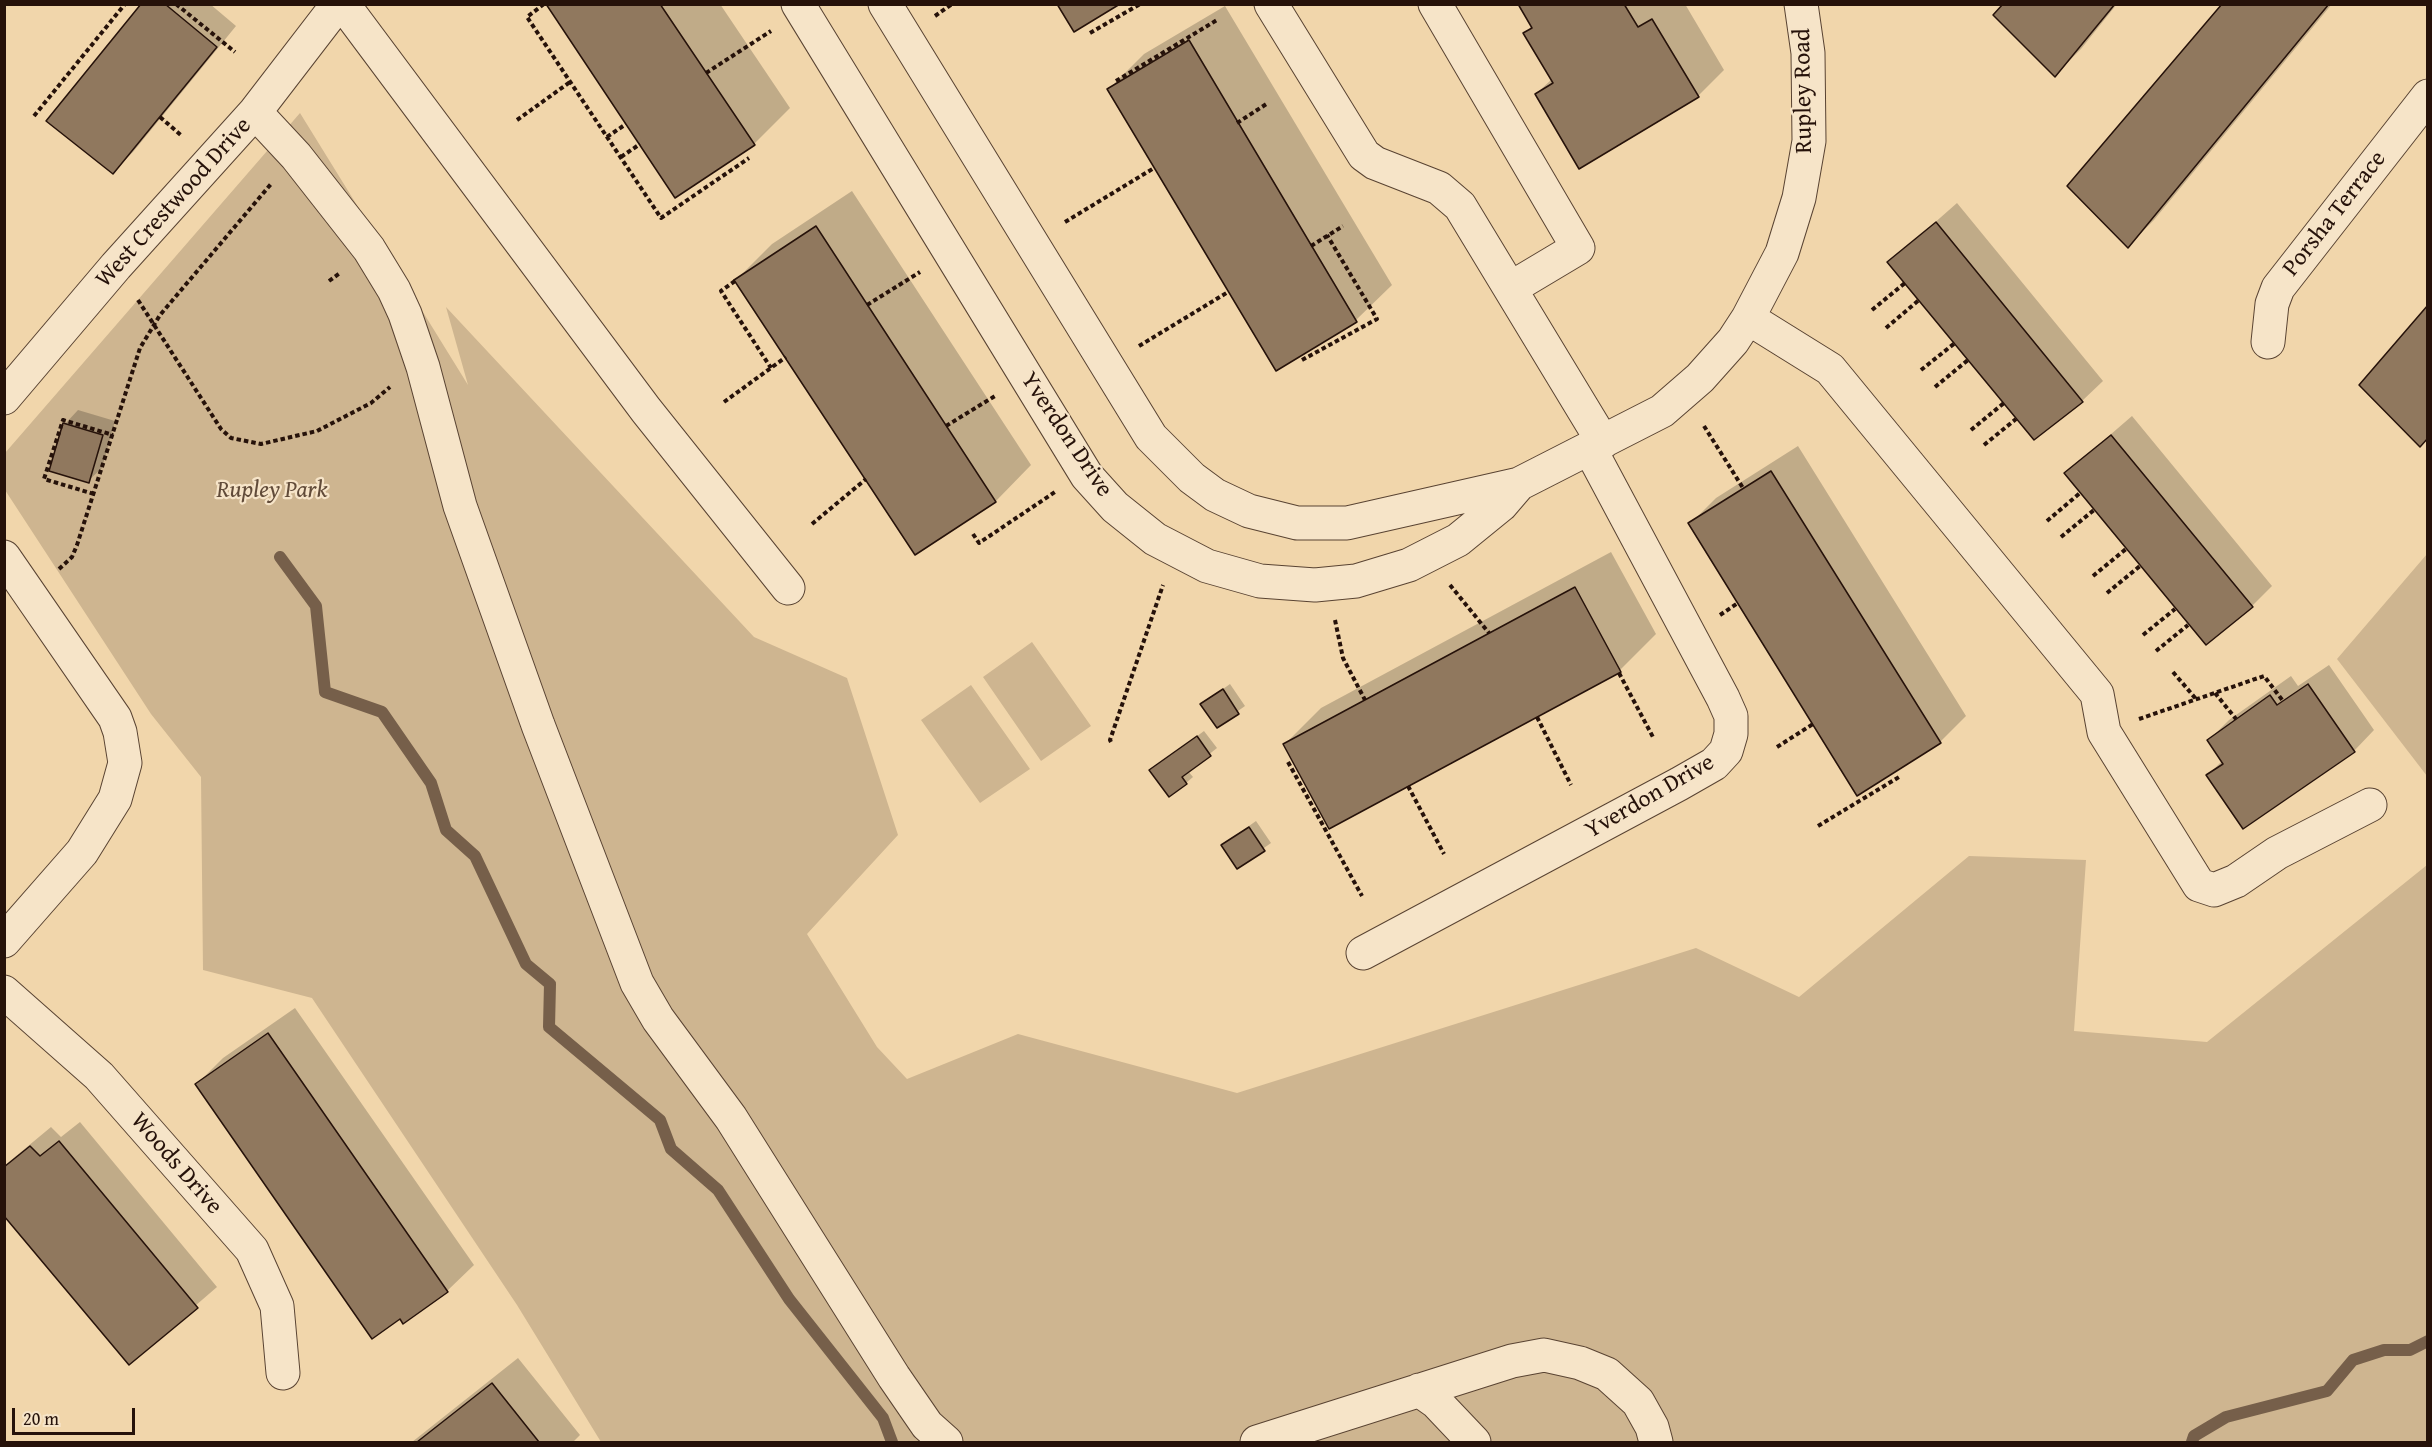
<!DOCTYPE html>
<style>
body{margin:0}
#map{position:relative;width:2432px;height:1447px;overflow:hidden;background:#f1d6ab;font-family:"Gentium Book Plus",serif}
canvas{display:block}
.frame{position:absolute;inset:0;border:6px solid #26120a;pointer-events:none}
.scale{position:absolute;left:12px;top:1408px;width:123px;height:27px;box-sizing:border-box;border:3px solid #26120a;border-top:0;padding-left:8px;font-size:18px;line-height:21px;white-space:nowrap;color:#26120a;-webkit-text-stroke:4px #f6e4c8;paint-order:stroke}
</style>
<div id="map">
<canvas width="2432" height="1447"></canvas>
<div class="frame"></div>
<div class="scale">20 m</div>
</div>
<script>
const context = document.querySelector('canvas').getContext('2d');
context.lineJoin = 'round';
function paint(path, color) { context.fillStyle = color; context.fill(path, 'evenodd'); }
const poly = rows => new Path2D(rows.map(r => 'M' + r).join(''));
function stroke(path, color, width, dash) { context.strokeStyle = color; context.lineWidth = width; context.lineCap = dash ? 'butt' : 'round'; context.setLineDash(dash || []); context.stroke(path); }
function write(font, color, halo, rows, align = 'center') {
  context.font = font + ' "Gentium Book Plus",serif'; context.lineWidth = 4.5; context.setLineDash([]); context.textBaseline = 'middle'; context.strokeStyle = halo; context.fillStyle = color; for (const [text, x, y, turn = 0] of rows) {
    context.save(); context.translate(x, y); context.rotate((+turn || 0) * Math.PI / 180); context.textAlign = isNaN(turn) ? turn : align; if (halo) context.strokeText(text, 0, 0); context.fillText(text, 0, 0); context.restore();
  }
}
paint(poly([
 [300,113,468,385,446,307,754,637,847,678,898,835,807,934,877,1047,907,1079,1018,1034,1237,1093,1696,948,1799,997,1969,856,2086,860,2074,1031,2207,1042,2427,865,2427,1442,601,1442,517,1305,312,998,203,970,201,777,151,714,5,490,5,453],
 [2427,554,2427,776,2337,659],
 [1032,642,1091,726,1041,761,983,677],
 [971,685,1030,769,980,803,921,720]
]), '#ceb590');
paint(poly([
 [143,4,210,4,236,26,133,152,113,172],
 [547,4,720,4,790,108,754,144],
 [1519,4,1685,4,1724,70,1698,96,1536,94,1552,79,1525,33,1532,26],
 [2005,4,2117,4,2081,49,2055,75],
 [2224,4,2332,4,2154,220,2128,246],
 [1225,6,1392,285,1356,320,1276,369,1108,90,1144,54],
 [852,191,1031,465,996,501,916,553,736,280,772,244],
 [1957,203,2103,381,2082,401,2034,438,1890,262],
 [78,410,115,421,102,468,88,481,65,424],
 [2132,416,2272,586,2252,606,2066,473],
 [1798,446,1966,716,1940,742,1858,794,1690,524,1716,498],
 [1611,552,1656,634,1620,670,1285,744,1321,708],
 [2329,665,2374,730,2354,751,2243,827,2208,775,2223,760,2209,740,2229,720,2291,676,2298,686],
 [1230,684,1245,706,1217,726,1202,704],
 [1204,731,1217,748,1188,771,1193,777,1186,783,1151,770],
 [1256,821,1271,843,1237,867,1222,845],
 [295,1008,474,1265,447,1291,197,1084,223,1058],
 [80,1122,217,1287,129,1363,4,1213,4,1166,51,1127,61,1137],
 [518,1358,580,1435,573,1442,412,1442]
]), '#0003');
stroke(poly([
 [280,557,316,606,325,692,382,712,431,783,446,830,475,856,526,964,550,984,549,1027,660,1120,671,1149,718,1190,789,1299,883,1418,892,1442],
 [2192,1442,2194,1436,2226,1417,2327,1391,2353,1360,2384,1350,2410,1350,2428,1341]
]), '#765f4a', 12);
const building = poly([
 [141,4,165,4,217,47,113,174,46,121,141,4],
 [546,4,660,4,755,145,675,198,546,4],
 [1057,4,1120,4,1074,32,1057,4],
 [1518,4,1624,4,1638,27,1652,19,1699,97,1579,169,1535,94,1553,83,1523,33,1532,28,1518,4],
 [2003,4,2115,4,2055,77,1993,15,2003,4],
 [2222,4,2329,4,2128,248,2067,186,2222,4],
 [1189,40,1357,322,1276,371,1107,89,1189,40],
 [1936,222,2083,402,2034,440,1887,262,1936,222],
 [816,226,996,502,915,555,734,280,816,226],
 [2428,305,2428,438,2420,447,2359,385,2428,305],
 [63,423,103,435,89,483,49,471,63,423],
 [2111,435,2253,607,2206,645,2064,473,2111,435],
 [1771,471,1941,743,1857,796,1688,523,1771,471],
 [1575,587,1621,672,1329,829,1283,744,1575,587],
 [2308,684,2355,752,2243,829,2206,775,2223,764,2207,740,2270,695,2277,705,2308,684],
 [1223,689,1239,714,1217,728,1200,704,1223,689],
 [1197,736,1211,756,1182,777,1187,784,1169,797,1149,770,1197,736],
 [1249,827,1265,851,1237,869,1221,845,1249,827],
 [268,1033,448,1292,403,1324,400,1319,372,1339,195,1084,268,1033],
 [59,1141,198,1308,129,1365,4,1216,4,1167,30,1146,40,1156,59,1141],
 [492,1383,539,1442,417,1442,492,1383]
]);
paint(building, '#90785e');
stroke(building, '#26120a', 1.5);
const minor = poly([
 [343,4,646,410,788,588],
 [798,4,1087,476,1115,507,1155,539,1207,566,1260,581,1315,585,1356,581,1409,565,1458,540,1501,505,1519,484],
 [885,4,1151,437,1192,478,1215,495,1249,511,1297,523,1347,523,1519,484,1662,411,1700,378,1733,341,1748,318,1782,253,1799,198,1809,141,1808,53,1801,4],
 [1271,4,1364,155,1375,163,1439,188,1460,206,1603,442],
 [1435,4,1578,248,1511,288],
 [255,112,296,156,369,249,394,290,405,314,423,367,460,506,538,725,637,983,658,1019,731,1118,894,1377,927,1425,946,1442],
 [1748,318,1830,369,2097,694,2104,732,2199,885,2214,890,2236,881,2277,853,2370,805],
 [2268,342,2272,304,2278,288,2428,96],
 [4,398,116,266,255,112,338,4],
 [4,557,115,718,120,732,125,763,115,799,82,852,4,941],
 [1363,953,1679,784,1714,764,1726,751,1731,734,1731,716,1723,698,1590,449],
 [4,992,99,1076,252,1250,277,1306,283,1373],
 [1419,1390,1436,1402,1474,1442],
 [1257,1442,1512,1361,1544,1355,1580,1363,1607,1374,1638,1402,1652,1427,1656,1442]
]);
stroke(minor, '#594332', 35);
stroke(poly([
 [176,4,235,52],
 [544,4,527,17,661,218,749,158],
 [935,16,952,4],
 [1090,33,1140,4],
 [706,73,771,31],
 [1116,81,1217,20],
 [34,116,125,4],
 [160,117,182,136],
 [517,120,570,82],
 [1237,123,1268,103],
 [607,137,626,124],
 [621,157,640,144],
 [1065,222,1154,168],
 [1311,246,1343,226],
 [329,281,340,273],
 [735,281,721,291,771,368],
 [138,300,221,429,231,438,261,444,317,431,371,403,390,387],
 [867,305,920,272],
 [1872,310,1905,283],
 [1886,328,1919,300],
 [1139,346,1228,292],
 [1302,360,1377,319,1327,235],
 [1921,370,1955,343],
 [1935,387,1968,360],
 [724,402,786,357],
 [946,426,995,396],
 [1704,426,1743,488],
 [1971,430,2004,403],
 [1984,445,2016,419],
 [94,494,44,479,63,420,113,435],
 [2047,521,2080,493],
 [812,524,866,479],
 [973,534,979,543,1055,492],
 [2061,537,2094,510],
 [59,569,72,557,77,545,140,348,160,315,271,184],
 [2093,576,2126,549],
 [1450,585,1489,633],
 [2107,593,2140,566],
 [1720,615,1738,603],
 [1335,620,1343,658,1365,700],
 [2143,635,2175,609],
 [2156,651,2188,625],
 [2173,672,2196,699],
 [1619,673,1654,739],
 [2215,693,2236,719],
 [1537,717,1571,785],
 [2139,719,2264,676,2283,701],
 [1111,742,1110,740,1163,585],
 [1777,747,1813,724],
 [1288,762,1362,896],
 [1408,786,1444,854],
 [1818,826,1899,777]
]), '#26120a', 4, [4.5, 3]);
stroke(minor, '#f6e4c8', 33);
write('24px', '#26120a', '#f6e4c8', [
 ["Rupley Road",1804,91,-91],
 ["West Crestwood Drive",174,203,-48],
 ["Porsha Terrace",2335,214,-52],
 ["Yverdon Drive",1066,435,56],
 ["Yverdon Drive",1650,797,-30],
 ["Woods Drive",176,1164,49]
]);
write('italic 24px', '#614b39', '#f6e4c8', [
 ["Rupley Park",272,491]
]);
</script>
